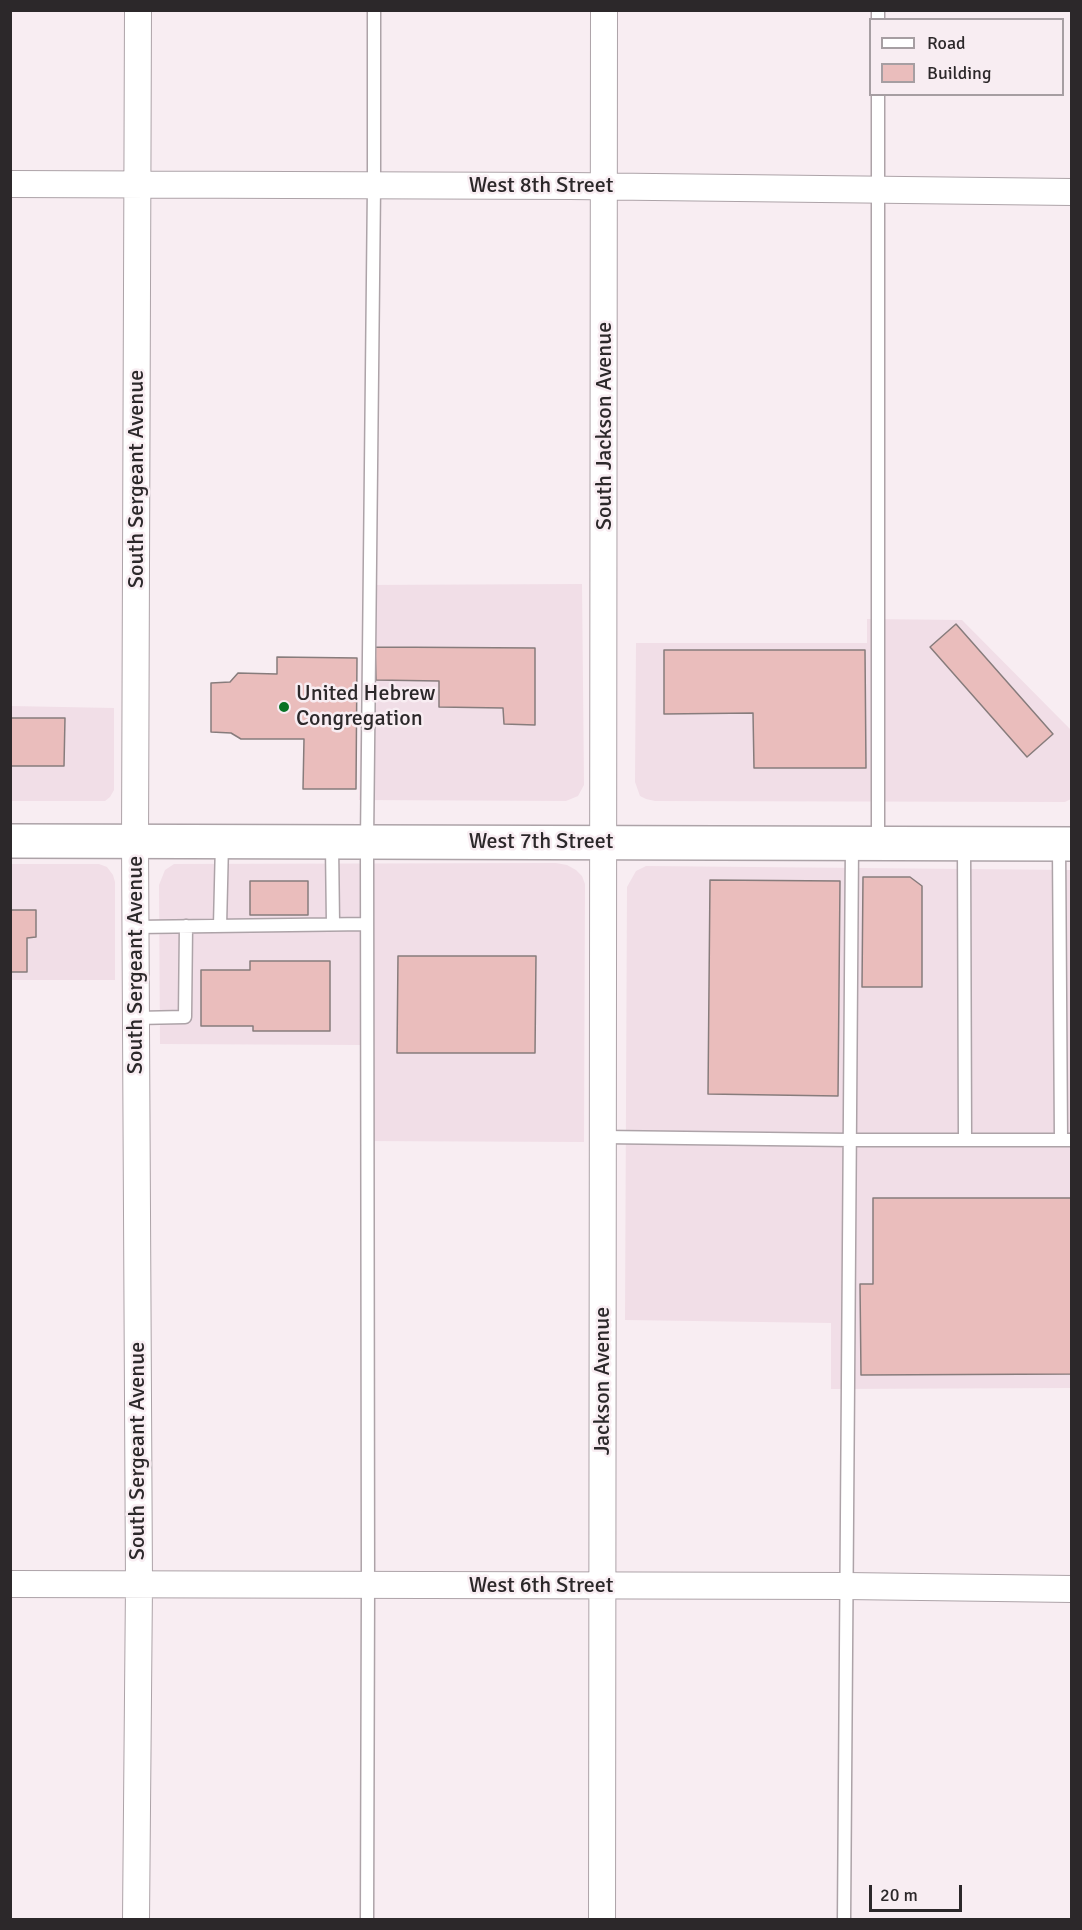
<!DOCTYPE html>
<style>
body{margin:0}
#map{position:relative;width:1082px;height:1930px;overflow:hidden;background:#f8edf2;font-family:Signika,sans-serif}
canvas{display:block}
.frame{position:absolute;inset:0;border:12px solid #2c282a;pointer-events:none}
.legend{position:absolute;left:869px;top:18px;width:195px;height:78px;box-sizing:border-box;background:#f8edf2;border:2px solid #a69ea2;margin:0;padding:8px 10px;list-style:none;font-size:18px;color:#2c282a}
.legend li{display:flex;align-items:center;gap:12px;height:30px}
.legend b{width:30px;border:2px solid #a69ea2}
.scale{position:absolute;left:869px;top:1885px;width:93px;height:27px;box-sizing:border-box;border:3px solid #2c282a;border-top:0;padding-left:8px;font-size:18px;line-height:21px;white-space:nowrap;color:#2c282a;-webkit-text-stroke:4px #f8edf2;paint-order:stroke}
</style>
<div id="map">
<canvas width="1082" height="1930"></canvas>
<div class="frame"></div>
<ul class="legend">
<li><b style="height:8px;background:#fff"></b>Road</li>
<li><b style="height:16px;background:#eabdbc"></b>Building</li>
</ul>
<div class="scale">20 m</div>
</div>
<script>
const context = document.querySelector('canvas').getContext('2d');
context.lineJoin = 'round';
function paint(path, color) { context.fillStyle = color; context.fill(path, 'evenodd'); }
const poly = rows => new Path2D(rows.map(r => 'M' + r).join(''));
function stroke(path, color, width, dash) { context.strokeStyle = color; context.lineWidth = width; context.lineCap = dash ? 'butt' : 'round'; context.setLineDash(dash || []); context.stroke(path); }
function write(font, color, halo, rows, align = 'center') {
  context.font = font + ' Signika,sans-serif'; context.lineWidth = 5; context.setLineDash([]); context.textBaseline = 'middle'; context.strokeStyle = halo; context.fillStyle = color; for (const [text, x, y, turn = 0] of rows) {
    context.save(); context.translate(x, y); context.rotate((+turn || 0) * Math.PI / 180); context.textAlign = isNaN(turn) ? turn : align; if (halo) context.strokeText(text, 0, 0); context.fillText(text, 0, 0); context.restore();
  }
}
paint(poly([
 [582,584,584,785,578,796,566,801,359,800,364,585],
 [867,619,962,620,1071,730,1071,799,1065,802,655,801,646,799,640,796,635,782,636,643,867,643],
 [11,706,114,708,114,790,110,797,105,801,11,801],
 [556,863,567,865,576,870,582,876,585,884,584,1142,360,1141,361,1045,160,1044,159,885,165,870,174,864],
 [10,864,99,864,107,867,113,875,115,882,115,980,11,980],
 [646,866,1071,870,1071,1388,831,1389,831,1323,625,1320,627,887,636,871]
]), '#f1dee7');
const building = poly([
 [956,624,1053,734,1027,757,930,647,956,624],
 [375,647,535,648,535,725,504,724,503,708,439,707,439,681,376,680,375,647],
 [664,650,865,650,866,768,754,768,753,713,664,714,664,650],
 [277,657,357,658,356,789,303,789,304,739,241,739,231,733,211,732,211,683,230,682,238,673,277,674,277,657],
 [10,718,65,718,64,766,10,766,10,718],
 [863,877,910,877,922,886,922,987,862,987,863,877],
 [710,880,840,881,838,1096,708,1094,710,880],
 [250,881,308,881,308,915,250,915,250,881],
 [10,910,36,910,36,937,27,938,27,972,10,972,10,910],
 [398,956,536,956,535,1053,397,1053,398,956],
 [250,961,330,961,330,1031,253,1031,253,1026,201,1026,201,970,250,970,250,961],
 [873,1198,1072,1198,1072,1374,861,1375,860,1284,873,1284,873,1198]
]);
paint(building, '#eabdbc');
stroke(building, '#877c7c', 1.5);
const service = poly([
 [878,10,878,20],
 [878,94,878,842],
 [964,844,965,1140],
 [332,845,333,924],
 [1059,846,1061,1140],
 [220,926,222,843],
 [136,927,367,924],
 [136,1018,185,1017,186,926],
 [603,1137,850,1140,1072,1140],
 [367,1920,368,1585,367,842,374,186,374,10],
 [844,1920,852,844]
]);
const minor = poly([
 [10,184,570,186,1072,192],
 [10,1584,846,1586,1072,1589],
 [136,1920,139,1584,135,841,138,10],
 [602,1920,604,10]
]);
const primary = poly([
 [10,841,1072,844]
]);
stroke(service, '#ada3a8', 15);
stroke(minor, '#ada3a8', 28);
stroke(primary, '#ada3a8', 36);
stroke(service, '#fff', 12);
stroke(minor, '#fff', 26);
stroke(primary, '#fff', 33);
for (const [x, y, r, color] of [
 [284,707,6,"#087325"]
]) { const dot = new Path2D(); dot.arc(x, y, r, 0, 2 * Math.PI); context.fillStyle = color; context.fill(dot); stroke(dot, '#f8edf2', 2); }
write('22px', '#2c282a', '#f8edf2', [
 ["West 8th Street",541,186],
 ["South Jackson Avenue",605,426,-90],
 ["South Sergeant Avenue",137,479,-90],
 ["West 7th Street",541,842],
 ["South Sergeant Avenue",136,965,-90],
 ["Jackson Avenue",603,1381,-90],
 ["South Sergeant Avenue",138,1451,-90],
 ["West 6th Street",541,1586]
]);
write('22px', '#2c282a', '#f8edf2', [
 ["United Hebrew",296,694],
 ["Congregation",296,719]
], 'left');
</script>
